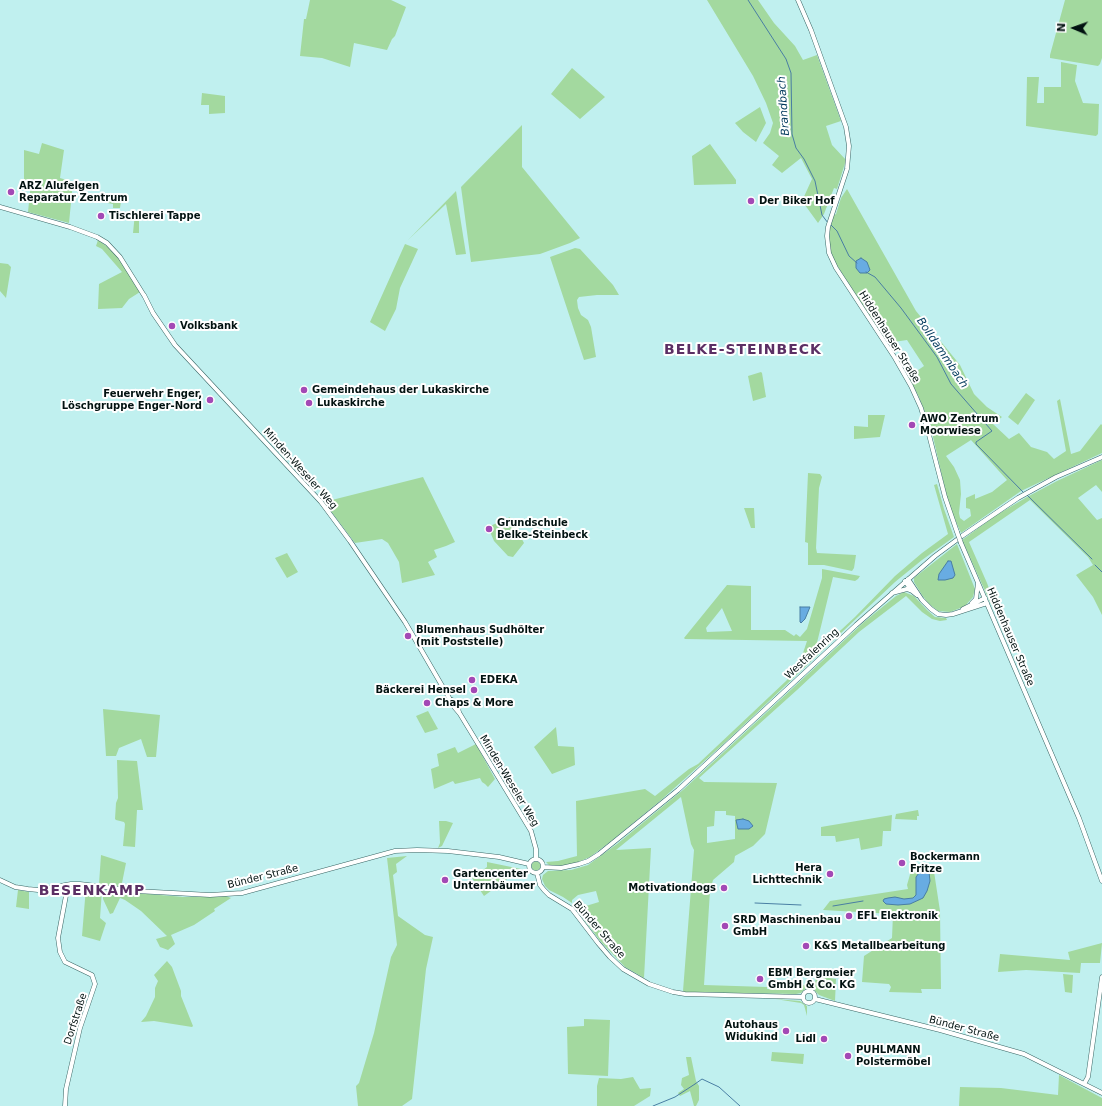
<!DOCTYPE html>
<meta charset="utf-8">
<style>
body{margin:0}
#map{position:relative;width:1102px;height:1106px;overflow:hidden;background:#c0f0ef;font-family:"DejaVu Sans",sans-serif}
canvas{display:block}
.north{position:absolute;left:1054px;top:8px;width:40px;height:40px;-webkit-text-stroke:3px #fff;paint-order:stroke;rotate:272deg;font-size:11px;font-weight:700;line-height:16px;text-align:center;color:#021211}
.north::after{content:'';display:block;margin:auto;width:14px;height:18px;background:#021211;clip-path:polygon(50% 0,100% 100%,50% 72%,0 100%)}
</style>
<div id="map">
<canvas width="1102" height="1106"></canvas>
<div class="north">N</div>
</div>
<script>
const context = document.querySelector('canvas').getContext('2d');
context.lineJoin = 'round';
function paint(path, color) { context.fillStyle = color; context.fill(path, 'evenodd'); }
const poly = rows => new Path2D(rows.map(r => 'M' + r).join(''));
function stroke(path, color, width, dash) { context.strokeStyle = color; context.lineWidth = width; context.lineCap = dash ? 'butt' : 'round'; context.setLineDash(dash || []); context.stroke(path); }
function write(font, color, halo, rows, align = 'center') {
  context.font = font + ' "DejaVu Sans",sans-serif'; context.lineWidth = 4; context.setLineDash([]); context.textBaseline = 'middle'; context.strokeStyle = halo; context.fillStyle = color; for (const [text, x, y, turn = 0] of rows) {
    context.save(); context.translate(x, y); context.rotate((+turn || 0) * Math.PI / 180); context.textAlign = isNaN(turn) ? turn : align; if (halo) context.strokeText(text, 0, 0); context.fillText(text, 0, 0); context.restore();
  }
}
paint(poly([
 [310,0,391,0,406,7,398,28,395,36,392,39,387,50,354,43,350,67,322,58,300,56,304,19,306,19],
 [707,0,758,0,774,23,795,46,803,60,817,55,841,121,826,126,832,145,846,160,837,189,834,188,824,214,818,223,802,201,812,179,801,158,782,173,772,165,779,156,763,143,770,133,773,123,766,103,753,76],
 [1065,0,1102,0,1102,58,1100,64,1098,66,1050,58,1050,55],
 [1061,62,1077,65,1075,81,1083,103,1099,104,1098,134,1096,136,1026,126,1027,77,1039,77,1037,103,1044,103,1044,87,1061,87],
 [572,68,605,97,580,119,551,94],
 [202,93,225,96,225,113,209,114,209,105,201,105],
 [760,107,766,123,756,142,743,132,735,123],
 [522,125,522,167,580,238,570,243,540,254,471,262,461,187],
 [42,143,64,150,60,178,73,182,69,223,28,212,31,182,24,181,24,150,39,154],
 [710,144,736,180,736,184,694,185,692,156],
 [847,189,916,311,960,365,974,394,987,407,1002,417,993,424,1009,439,1019,433,1031,447,1047,452,1054,459,1066,451,1057,401,1060,399,1071,454,1080,451,1101,424,1102,425,1102,453,1021,491,961,533,949,506,930,424,918,395,908,377,924,366,907,340,887,343,838,267,832,257,829,241,830,227,833,216,836,214,841,198],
 [971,440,1007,480,992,492,975,499,975,494,966,498,966,508,970,509,971,516,964,521,960,518,959,513,961,494,960,480,954,467,946,456],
 [456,191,466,254,456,255,446,204,408,240],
 [99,194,122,195,120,208,113,208,113,204,96,201,96,197],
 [135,213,139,214,139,233,133,233],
 [98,240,112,250,119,258,140,292,129,299,122,308,98,309,99,284,122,272,102,249,96,246],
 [405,244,418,249,400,288,396,309,385,331,370,322],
 [575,248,580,249,613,285,619,295,597,295,579,297,577,300,578,308,581,315,588,320,591,327,596,357,584,360,550,257],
 [0,263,8,264,11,267,6,298,0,291],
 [761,372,762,373,766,397,753,401,748,376],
 [1026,393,1035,400,1018,425,1008,417],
 [868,415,885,415,880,437,854,439,854,426,868,427],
 [1102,460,1102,492,1096,485,1078,498,1097,520,1102,518,1102,615,1093,597,1076,575,1093,565,1088,557,1030,500,969,542,987,583,997,610,991,604,962,540,995,516,1027,497,1057,481],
 [808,473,820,474,822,477,819,488,816,548,817,553,856,555,854,568,852,571,824,565,808,565,808,543,805,542],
 [423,477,455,542,446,546,434,550,437,557,428,562,435,575,402,583,399,562,388,543,382,539,355,543,324,502],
 [937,484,944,509,954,537,922,560,895,582,730,738,660,801,610,842,590,857,576,863,564,866,549,865,546,862,558,861,577,856,576,801,645,789,655,796,689,769,698,764,786,681,798,668,807,641,685,639,684,638,727,585,751,586,751,630,785,630,794,636,796,634,800,637,807,629,822,578,822,569,860,576,858,579,855,581,833,577,814,655,855,617,895,576,922,553,948,534,934,485],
 [722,608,732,631,707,632,706,628],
 [744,508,754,508,755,528,751,528],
 [510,517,524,543,513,557,508,556,494,541,488,527],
 [957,544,975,589,973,597,965,606,958,609,950,612,938,611,928,603,922,595,914,582,914,578],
 [287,553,298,572,287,578,275,558],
 [904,592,914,596,927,610,935,617,946,618,947,620,940,621,932,619,922,612,906,596,859,632,797,690,699,778,704,782,777,783,765,834,753,846,735,856,734,862,713,880,710,891,704,985,767,987,767,989,798,990,801,986,807,984,807,987,801,993,796,994,684,992,683,991,694,850,691,844,681,797,616,850,651,848,644,978,625,967,601,942,576,909,599,902,596,891,578,895,572,900,572,903,563,897,549,890,545,886,542,879,543,875,548,871,571,870,588,865,617,844,684,789,864,622,896,596],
 [715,811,726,811,726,815,735,816,735,839,707,843,707,827,714,826],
 [103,709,160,715,156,757,147,757,141,739,119,748,116,756,106,756],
 [428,711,438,729,425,733,416,716],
 [556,727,558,746,574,747,575,765,552,774,534,747],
 [476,744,495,779,488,787,485,784,482,782,480,778,455,784,453,781,434,789,431,769,439,766,437,754,455,747,458,753],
 [117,760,137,761,143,810,137,810,135,847,123,846,125,824,124,822,116,820,115,819,116,803,118,798],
 [918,810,919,816,917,816,917,820,895,819,896,814],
 [892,815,891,831,883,831,882,846,861,850,859,838,836,842,835,836,821,836,821,827],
 [439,821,446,821,453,823,442,846,438,848,440,843],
 [101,855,126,863,121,888,99,884],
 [407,856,396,864,397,872,393,875,398,916,425,935,433,937,426,969,412,1099,402,1106,358,1106,356,1086,359,1083,374,1033,391,957,397,945,387,858],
 '531.5 866a4.5 4.5 0 1 1 9 0a4.5 4.5 0 1 1-9 0Z',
 [487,862,521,869,484,896,472,878,487,867],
 [933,865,940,911,941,989,921,989,922,993,889,992,891,987,889,984,862,982,864,956,892,938,893,914,823,910,830,901,908,889,907,885,911,871],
 [86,887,102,890,100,918,106,923,100,941,82,936],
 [18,890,29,892,29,909,16,907],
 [103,890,116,894,120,897,124,892,184,897,226,896,231,898,214,909,215,911,194,925,171,935,175,944,168,950,160,947,156,939,167,936,141,911,125,900,120,898,113,913,110,914,103,899],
 [1102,943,1100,963,1081,963,1080,973,1026,970,998,972,1000,954,1070,960,1068,952],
 [167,961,172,967,181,991,181,996,193,1026,192,1027,154,1021,141,1022,146,1016,155,997,155,988,158,981,154,975],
 [1063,974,1073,975,1072,993,1065,992],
 [816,976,836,979,835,1001,819,995,814,990],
 [775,999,800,1001,807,1006,807,1016,804,1005,801,1003],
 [584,1019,610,1020,608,1076,568,1074,567,1027,584,1026],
 [772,1052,804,1054,803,1064,771,1061],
 [686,1057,691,1057,696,1081,699,1086,699,1100,696,1106,694,1106,690,1091,680,1096,678,1093,684,1089,681,1085,682,1078,689,1075],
 [1059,1075,1102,1098,1102,1106,959,1106,960,1087,1001,1088,1058,1095],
 [633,1077,640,1089,651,1088,650,1096,634,1106,597,1106,597,1086,599,1078,621,1079]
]), '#a3d99f');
const water = poly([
 [861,258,867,262,870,270,867,273,860,273,856,268,856,261,861,258],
 [948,561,951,561,955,575,953,578,945,580,938,580,939,574,948,561],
 [800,607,810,607,805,619,801,623,800,622,800,607],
 [743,819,749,821,753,826,749,829,738,829,736,820,743,819],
 [924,870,929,872,930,881,927,891,923,898,910,904,898,905,886,904,883,901,884,899,888,898,895,897,904,899,913,898,916,895,916,877,919,873,924,870]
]);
paint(water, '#68ace2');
stroke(water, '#497ea3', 1);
stroke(poly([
 [748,0,786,59,791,73,792,134,796,148,804,159,815,181,822,215,828,223],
 [831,225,837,231,849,256,857,263],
 [866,272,875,277,901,308,937,357,951,384,992,431,976,442,976,444,1024,493],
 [1027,495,1092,559],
 [1095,565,1102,572],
 [755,903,801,905],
 [833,906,863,901],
 [695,1084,702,1079,719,1087,740,1106],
 [653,1106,675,1097,695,1084]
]), '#497ea3', 1);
const secondary = poly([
 [798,0,811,30,846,127,849,146,847,169,828,227,827,236,829,253,836,268,895,358,911,386,921,408,928,431,945,497,957,532],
 [0,207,70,227,97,237,107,243,120,257,145,297],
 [144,295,153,313,175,345,321,502,350,541,405,622,455,708,460,714,531,831,536,849,536,859],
 [961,543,1079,818,1102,881],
 [908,579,922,600,931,609,938,614,946,615,953,614,987,603],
 [905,581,912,591,917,595],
 [892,593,907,589,912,591],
 [972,603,976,599,978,583],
 [963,609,985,598],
 [452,700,456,703,459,712],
 '529 866a7 7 0 1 1 14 0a7 7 0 1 1-14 0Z',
 [543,867,561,868,579,864,588,861,599,854,678,790,856,625,935,556,962,536,1018,498,1056,477,1102,457],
 [537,873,540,885,544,890,549,895,572,909,598,943,610,957,623,969,649,984,673,992,685,994,803,997],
 [0,880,15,887,28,889,38,890,71,884,80,884,136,891,210,895,242,893,395,851,417,850,448,851,499,857,529,864],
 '803 997a6 6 0 1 1 12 0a6 6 0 1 1-12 0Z',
 [815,999,940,1030,1024,1054,1102,1093],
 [1084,1084,1088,1077,1102,977],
 [65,1106,66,1089,80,1028,95,984,92,975,65,962,60,952,58,938,68,885]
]);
stroke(secondary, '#396665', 5);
stroke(secondary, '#fff', 4);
const secondaryBridge = poly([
 [957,532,961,543]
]);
stroke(secondaryBridge, '#396665', 5, []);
stroke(secondaryBridge, '#fff', 4);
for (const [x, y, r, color] of [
 [11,192,4,"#a349b5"],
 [751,201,4,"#a349b5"],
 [101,216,4,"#a349b5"],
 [172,326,4,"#a349b5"],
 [304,390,4,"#a349b5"],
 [210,400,4,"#a349b5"],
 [309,403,4,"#a349b5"],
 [912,425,4,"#a349b5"],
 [489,529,4,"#a349b5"],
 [408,636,4,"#a349b5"],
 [472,680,4,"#a349b5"],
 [474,690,4,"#a349b5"],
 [427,703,4,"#a349b5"],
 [902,863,4,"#a349b5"],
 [830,874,4,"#a349b5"],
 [445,880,4,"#a349b5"],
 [724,888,4,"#a349b5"],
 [849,916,4,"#a349b5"],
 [725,926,4,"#a349b5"],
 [806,946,4,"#a349b5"],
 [760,979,4,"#a349b5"],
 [786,1031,4,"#a349b5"],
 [824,1039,4,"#a349b5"],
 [848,1056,4,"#a349b5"]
]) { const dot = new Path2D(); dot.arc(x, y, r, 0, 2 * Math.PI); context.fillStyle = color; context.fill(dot); stroke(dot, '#fff', 1.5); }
write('bold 10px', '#021211', '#fff', [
 ["ARZ Alufelgen",19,186],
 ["Reparatur Zentrum",19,198],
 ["Der Biker Hof",759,201],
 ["Tischlerei Tappe",109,216],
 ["Volksbank",180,326],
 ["Gemeindehaus der Lukaskirche",312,390],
 ["Feuerwehr Enger,",202,394,"right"],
 ["Löschgruppe Enger-Nord",202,406,"right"],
 ["Lukaskirche",317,403],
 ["AWO Zentrum",920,419],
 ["Moorwiese",920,431],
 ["Grundschule",497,523],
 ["Belke-Steinbeck",497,535],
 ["Blumenhaus Sudhölter",416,630],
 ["(mit Poststelle)",416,642],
 ["EDEKA",480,680],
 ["Bäckerei Hensel",466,690,"right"],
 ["Chaps & More",435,703],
 ["Bockermann",910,857],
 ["Fritze",910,869],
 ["Hera",822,868,"right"],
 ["Lichttechnik",822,880,"right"],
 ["Gartencenter",453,874],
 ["Unternbäumer",453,886],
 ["Motivationdogs",716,888,"right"],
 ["EFL Elektronik",857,916],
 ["SRD Maschinenbau",733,920],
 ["GmbH",733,932],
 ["K&S Metallbearbeitung",814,946],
 ["EBM Bergmeier",768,973],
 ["GmbH & Co. KG",768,985],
 ["Autohaus",778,1025,"right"],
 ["Widukind",778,1037,"right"],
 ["Lidl",816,1039,"right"],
 ["PUHLMANN",856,1050],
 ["Polstermöbel",856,1062]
], 'left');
write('10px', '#021211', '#fff', [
 ["Hiddenhauser Straße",889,337,58],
 ["Minden-Weseler Weg",300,469,48],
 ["Hiddenhauser Straße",1010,637,67],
 ["Westfalenring",812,654,-43],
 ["Minden-Weseler Weg",509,781,59],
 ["Bünder Straße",263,877,-14],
 ["Bünder Straße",599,930,49],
 ["Dorfstraße",76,1019,-72],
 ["Bünder Straße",964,1029,15]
]);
write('italic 11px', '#01395c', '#fff', [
 ["Brandbach",784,106,-94],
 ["Bolldammbach",942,353,56]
]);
context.letterSpacing = '1px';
write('bold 14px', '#5b2f64', '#fff', [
 ["BELKE-STEINBECK",743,350],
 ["BESENKAMP",92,891]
]);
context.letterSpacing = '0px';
</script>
